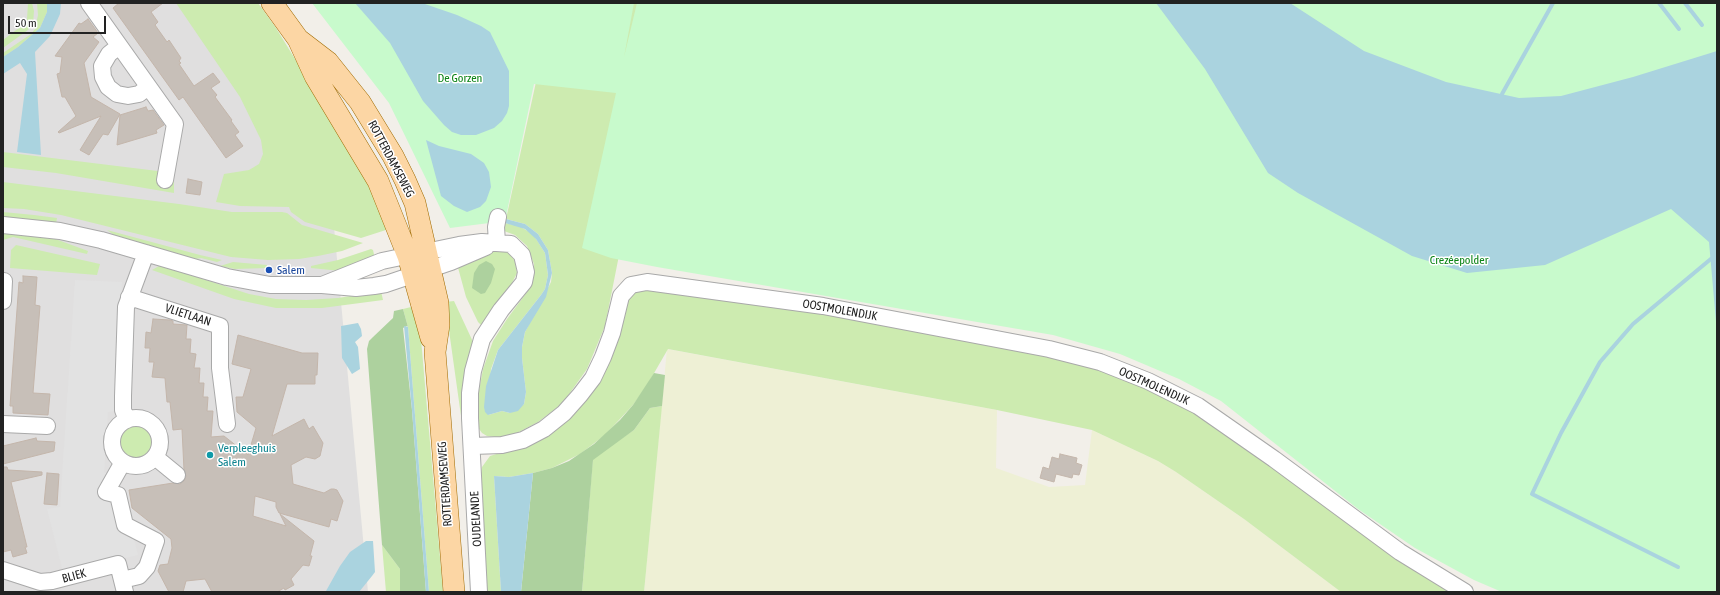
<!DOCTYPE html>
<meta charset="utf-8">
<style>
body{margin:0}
#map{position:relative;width:1720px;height:595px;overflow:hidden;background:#f2efe9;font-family:"Asap Condensed",sans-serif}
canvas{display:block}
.frame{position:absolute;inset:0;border:4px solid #222;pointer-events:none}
.scale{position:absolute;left:8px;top:16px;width:98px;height:18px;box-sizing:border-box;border:2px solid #222;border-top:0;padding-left:5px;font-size:12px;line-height:14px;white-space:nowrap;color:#222;-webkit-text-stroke:3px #fff;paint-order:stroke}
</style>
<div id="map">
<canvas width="1720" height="595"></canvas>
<div class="frame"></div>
<div class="scale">50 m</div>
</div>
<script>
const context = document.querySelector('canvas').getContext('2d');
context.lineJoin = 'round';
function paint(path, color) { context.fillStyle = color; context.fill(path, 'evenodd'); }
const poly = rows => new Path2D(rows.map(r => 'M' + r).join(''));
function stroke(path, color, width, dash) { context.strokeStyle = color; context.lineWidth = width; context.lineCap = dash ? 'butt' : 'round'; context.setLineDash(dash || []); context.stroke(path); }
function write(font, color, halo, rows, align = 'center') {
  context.font = font + ' "Asap Condensed",sans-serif'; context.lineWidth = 3; context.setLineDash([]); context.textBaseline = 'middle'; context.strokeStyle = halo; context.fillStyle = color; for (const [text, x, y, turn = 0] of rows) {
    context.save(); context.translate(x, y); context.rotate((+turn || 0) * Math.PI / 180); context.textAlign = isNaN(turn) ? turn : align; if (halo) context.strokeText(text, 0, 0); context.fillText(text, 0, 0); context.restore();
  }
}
paint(poly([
 [3,3,183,3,330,184,368,592,3,592]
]), '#e0dfdf');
paint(poly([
 [667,349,997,410,996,468,1049,487,1085,485,1092,430,1158,461,1176,472,1244,519,1341,592,644,592]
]), '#eef0d5');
paint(poly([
 [28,3,32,3,34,11,33,24,28,30,3,48,3,40,24,24,27,19],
 [37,3,47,3,47,12,40,28,18,47,3,57,3,53,31,34,35,29,38,15],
 [176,3,258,3,276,28,354,155,389,229,361,238,305,222,291,212,289,207,240,206,216,202,224,174,249,170,259,164,263,154,261,140,240,97],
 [611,3,669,3,605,326,587,369,562,404,538,422,519,432,501,438,487,436,482,433,477,426,478,396,483,369,493,341,507,319,527,292,532,282,534,273,534,264,527,246,515,235,504,231,505,223,519,226,533,234,545,253,548,275,545,289,541,295,498,350,491,369,488,415,502,411,510,413,524,404,526,392,522,358,522,347,525,332,551,282,552,273,548,250,538,234,525,224,506,219,536,82],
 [3,152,174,173,174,193,56,173,3,167],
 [3,182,179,204,232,212,282,212,287,213,302,225,363,243,342,251,318,256,299,259,268,260,231,257,61,215,24,209,3,208],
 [3,212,34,215,57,218,56,224,3,218],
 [107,230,200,255,222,260,217,262,201,258,195,259,118,238],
 [3,233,50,237,88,251,87,254,13,237,3,240],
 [16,245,100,264,97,275,10,268,11,250],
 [371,249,373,250,375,259,341,271,311,268,311,266,338,260],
 [502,250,508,252,515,261,517,273,510,287,482,326,478,322,466,297,457,264,486,251],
 [233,262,267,265,267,268,235,269,220,266],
 [159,266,166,267,249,294,276,299,306,300,338,298,381,291,383,300,322,308,276,308,234,299,152,270],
 [649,290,822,312,1089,364,1182,403,1452,592,1341,592,1244,519,1176,472,1158,461,1092,430,997,410,668,349,646,387,633,405,605,435,580,454,552,468,533,473,509,477,494,476,501,592,485,592,481,473,482,467,490,456,512,449,563,422,626,301,634,292],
 [454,301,474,344,462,396,462,423,445,302],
 [411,307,421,339,443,592,429,592,408,327,403,309],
 [662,406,644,592,582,592,593,457,634,430,650,408],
 '118 441a17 17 0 1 1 34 0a17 17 0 1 1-34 0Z',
 [382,545,400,569,400,592,386,592]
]), '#cdebb0');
paint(poly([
 [486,261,492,264,495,269,491,283,485,293,481,294,472,288,474,273,479,265],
 [403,309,408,327,407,326,403,328,412,410,426,592,400,592,400,569,382,545,367,349,369,341,373,337,393,318,394,311],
 [654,373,665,375,662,406,650,408,634,430,593,460,582,592,521,592,533,473,552,468,569,461,594,444,620,420,633,405]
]), '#add19e');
paint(poly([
 [312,3,634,3,624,57,637,3,1717,3,1717,592,1502,592,1474,580,1415,548,1358,509,1221,401,1179,379,1120,354,1053,335,657,267,611,258,582,248,616,93,534,84,505,221,450,228,389,103]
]), '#c8facc');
paint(poly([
 [75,280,122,282,115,411,108,412,104,473,117,470,138,555,63,572,47,509,60,507]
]), '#e2e2e2');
paint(poly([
 [47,3,61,3,60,14,50,36,35,52,41,155,17,152,27,74,20,63,3,74,3,57,18,47,40,28,47,12],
 [355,3,422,3,457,15,481,26,490,32,509,71,509,106,507,113,502,121,494,128,476,135,461,135,452,132,444,125,423,101,390,43],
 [1156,3,1290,3,1364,51,1446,82,1519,98,1561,96,1633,77,1717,51,1717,333,1709,242,1671,209,1545,265,1467,273,1412,256,1298,193,1268,173,1205,69],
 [426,140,439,146,471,154,484,163,489,172,491,187,486,201,480,207,467,212,454,206,441,196],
 [506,219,525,224,538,234,548,250,552,273,546,297,525,332,522,347,522,358,526,392,524,404,518,411,510,413,502,411,488,415,485,412,484,407,486,386,498,350,541,295,545,289,548,275,545,253,536,239,525,229,505,223],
 [358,323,361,329,362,336,355,342,358,347,360,369,352,374,342,358,341,326],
 [404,326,408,327,429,592,426,592,412,410],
 [533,473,521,592,501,592,494,476,509,477],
 [366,541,373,541,375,572,372,576,359,592,326,591,340,566,350,552]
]), '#aad3df');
stroke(poly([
 [1659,3,1679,29],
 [1685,3,1702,25],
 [1502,94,1553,3],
 [1678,567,1532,494,1561,433,1600,362,1633,324,1712,258]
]), '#aad3df', 4);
const building = poly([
 [119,3,163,3,151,12,158,22,155,25,167,42,169,40,181,58,179,61,181,63,179,64,194,86,213,73,220,82,211,88,217,95,215,97,232,120,231,121,239,132,235,135,243,146,226,158,183,97,179,100,113,8,119,3],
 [88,19,98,33,93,37,99,42,84,63,91,97,120,114,108,135,103,134,89,155,80,150,101,116,59,133,58,132,76,116,65,97,62,97,57,74,60,73,62,57,55,56,79,23,81,24,88,19],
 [146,107,148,111,153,110,164,125,156,130,157,133,117,145,120,115,146,107],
 [188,179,202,182,200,195,186,193,188,179],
 [23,276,37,277,35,305,40,306,33,393,50,394,48,415,13,413,13,406,10,406,19,282,23,283,23,276],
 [153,319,170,320,173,321,173,324,187,325,186,339,191,339,190,353,196,354,194,368,200,368,199,383,204,383,203,397,208,397,207,411,213,411,211,437,224,436,248,455,256,428,237,412,236,397,243,397,251,369,232,364,238,335,302,353,318,353,317,375,315,375,315,384,287,384,272,436,304,419,309,429,313,426,323,443,320,456,315,459,306,457,291,465,293,484,324,493,331,489,334,489,337,490,343,501,337,521,331,519,329,527,279,513,276,507,276,502,255,496,253,516,286,526,280,514,314,541,310,556,312,556,309,566,303,565,291,579,294,585,285,590,284,588,277,592,212,592,205,579,186,581,183,592,169,592,158,571,160,565,168,564,172,548,171,539,132,508,129,490,173,483,180,484,184,481,186,476,184,470,182,429,173,430,170,402,167,402,165,378,152,377,154,362,149,362,150,348,145,348,146,332,151,333,153,319],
 [36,438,37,441,55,442,54,451,3,464,3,446,36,438],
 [1060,454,1077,458,1076,463,1082,465,1079,475,1073,474,1072,478,1056,474,1054,482,1040,478,1043,467,1049,469,1052,457,1059,459,1060,454],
 [3,467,7,467,8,470,42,472,42,475,11,482,27,547,25,547,27,553,13,557,11,550,3,552,3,467],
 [47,473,59,474,57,505,44,504,47,473]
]);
paint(building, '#c7bfb8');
stroke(building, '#c4b6ab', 1);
const minor = poly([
 [89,3,175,124,165,180],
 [119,46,109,54,102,66,103,77,108,87,117,94,128,96,139,94,148,87],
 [3,225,60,231,101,240,227,277,270,285,322,285,356,288,374,286,386,284,451,262,486,247],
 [497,242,496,227,498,217],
 [3,281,4,281,3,301],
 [322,285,382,261,459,245,482,242,511,244,522,255,526,272,524,282,501,310,482,339,473,371,470,393,470,418,479,592],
 [129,297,220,326,220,368,227,424],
 '112 442a24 24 0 1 1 48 0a24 24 0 1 1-48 0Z',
 [127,420,123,410,123,396,126,307,146,253],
 [3,424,47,426],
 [472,446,502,445,523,440,544,429,564,413,580,395,593,378,603,357,612,333,621,296,631,285,647,282,823,306,1049,349,1100,362,1148,381,1198,406,1274,459,1400,552,1465,592],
 [155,457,177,475],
 [3,570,40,582,52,581,118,564,125,592],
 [122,580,139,576,147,567,156,541,125,525,118,495,106,492,123,462]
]);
const major = poly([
 [272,3,298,39,315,76,378,181,408,256,431,338],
 [298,39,328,62,360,102,393,156,405,180,415,203,438,303,439,325,435,352,454,592]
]);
stroke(minor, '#a9a9a9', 18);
stroke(major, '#a06b00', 22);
stroke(minor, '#fff', 16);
stroke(major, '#fcd6a4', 21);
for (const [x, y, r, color] of [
 [269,270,4,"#1a4fb4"],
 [210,455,4,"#0f9aa8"]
]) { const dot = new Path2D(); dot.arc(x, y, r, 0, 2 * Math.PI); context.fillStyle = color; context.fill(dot); stroke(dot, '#fff', 1.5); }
write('12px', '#0c8416', '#fff', [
 ["De Gorzen",460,78],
 ["Crezéepolder",1459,260]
]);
write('12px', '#222', '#fff', [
 ["ROTTERDAMSEWEG",391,159,62],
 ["OOSTMOLENDIJK",840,310,10],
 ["VLIETLAAN",188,315,18],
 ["OOSTMOLENDIJK",1154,386,24],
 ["ROTTERDAMSEWEG",445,484,-94],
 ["OUDELANDE",476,519,-93],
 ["BLIEK",74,576,-15]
]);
write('12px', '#164399', '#fff', [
 ["Salem",277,270]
], 'left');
write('12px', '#0d838f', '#fff', [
 ["Verpleeghuis",218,448],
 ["Salem",218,462]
], 'left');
</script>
